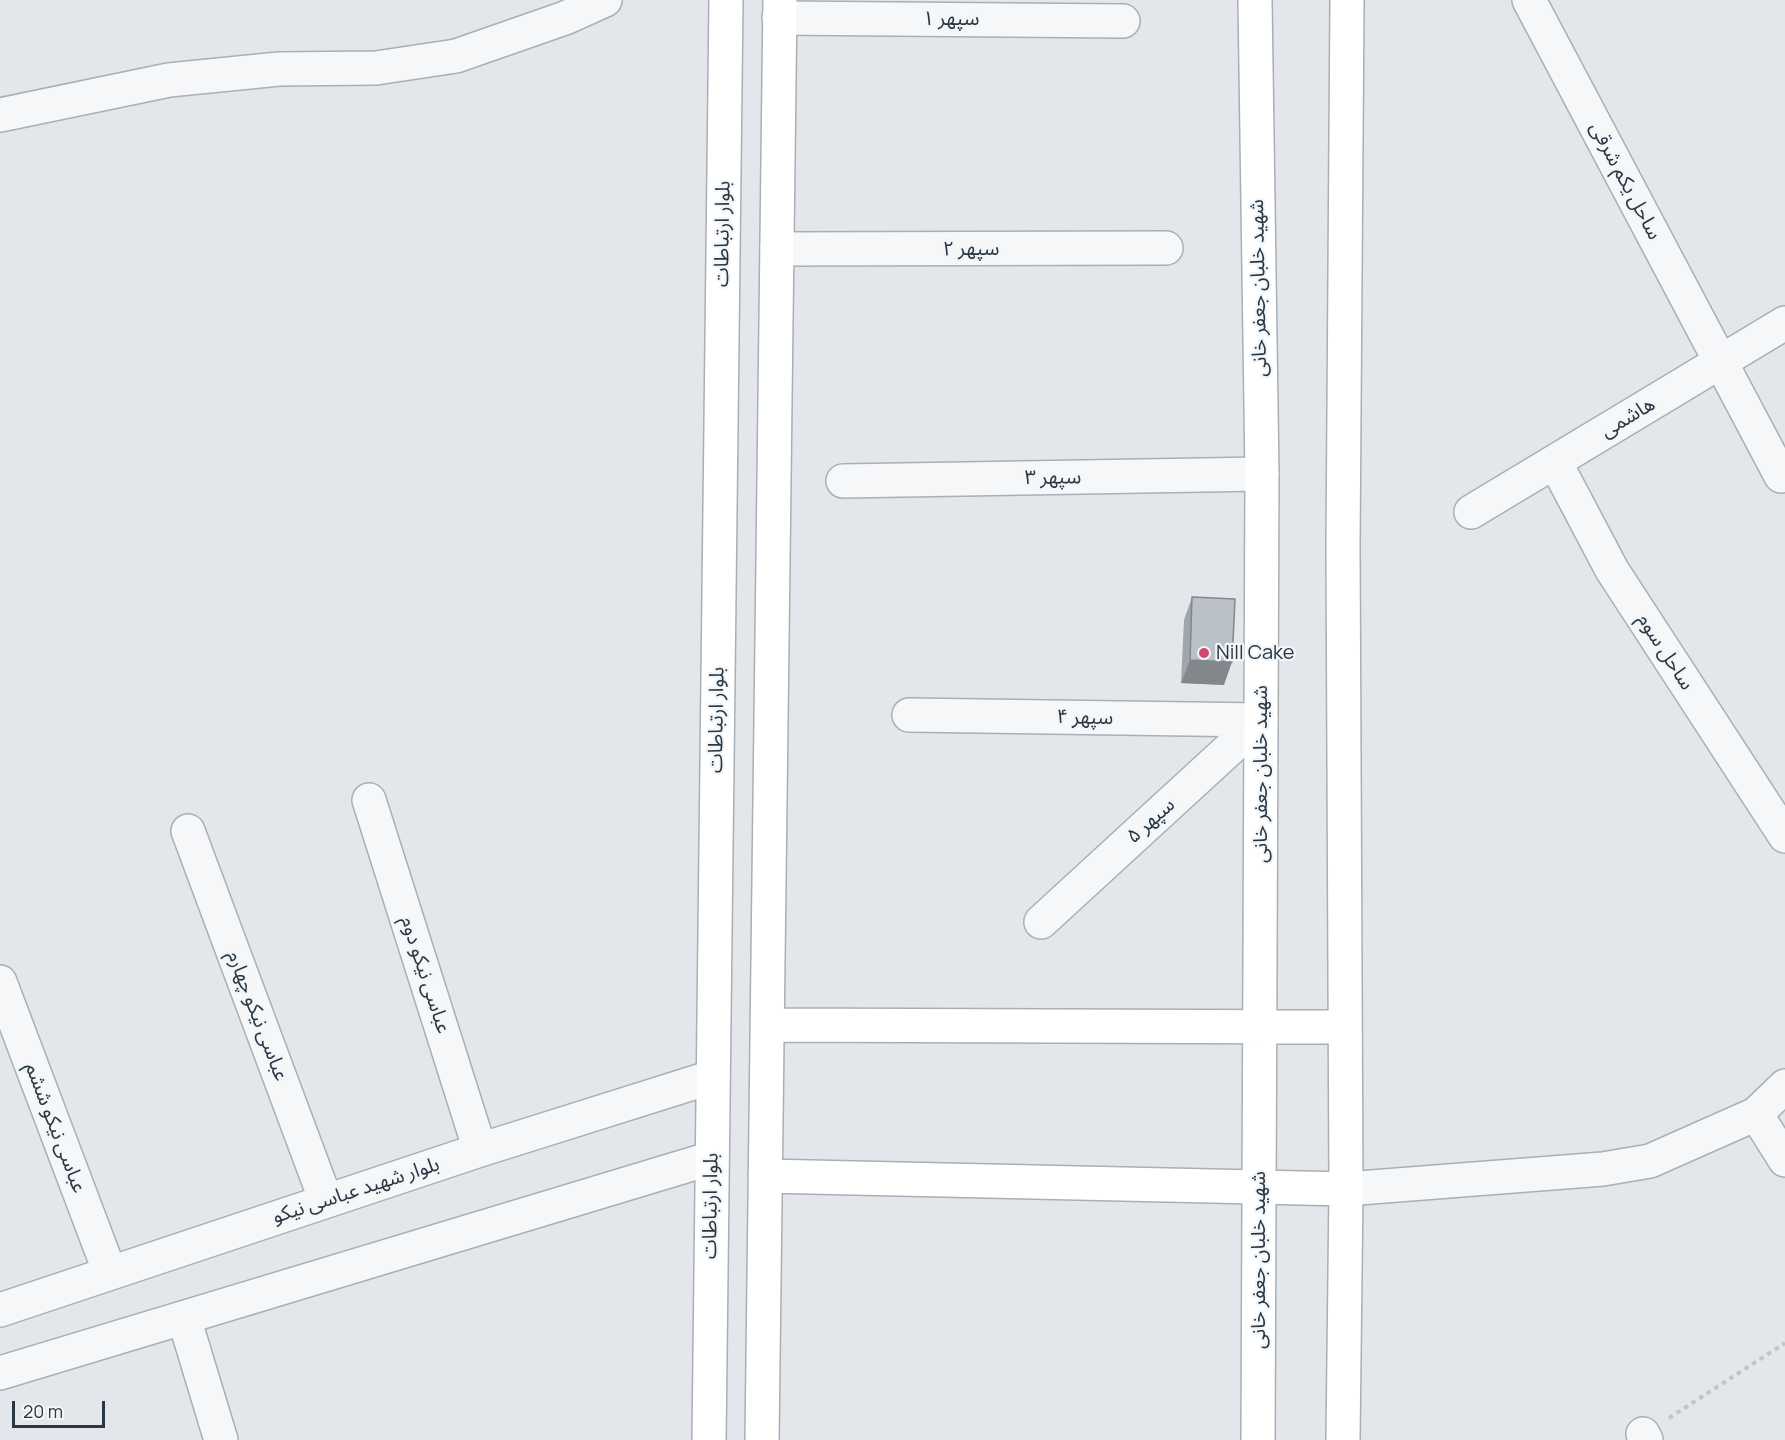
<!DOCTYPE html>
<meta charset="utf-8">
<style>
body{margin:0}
#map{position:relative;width:1785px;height:1440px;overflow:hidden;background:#e3e7eb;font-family:Manrope,sans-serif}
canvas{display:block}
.scale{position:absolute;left:12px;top:1401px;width:93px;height:27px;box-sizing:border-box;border:3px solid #2a3743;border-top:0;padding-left:8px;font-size:18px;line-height:21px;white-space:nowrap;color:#2a3743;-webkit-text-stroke:4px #f2f6f8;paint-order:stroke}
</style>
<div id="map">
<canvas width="1785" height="1440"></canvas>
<div class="scale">20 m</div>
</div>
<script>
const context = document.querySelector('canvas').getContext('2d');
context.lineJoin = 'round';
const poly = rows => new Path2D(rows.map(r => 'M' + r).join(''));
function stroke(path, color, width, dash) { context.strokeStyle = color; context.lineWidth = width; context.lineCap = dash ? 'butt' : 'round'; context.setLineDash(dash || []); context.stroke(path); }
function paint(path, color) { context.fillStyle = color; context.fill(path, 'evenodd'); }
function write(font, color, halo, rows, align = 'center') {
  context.font = font + ' Manrope,"Noto Sans Arabic",sans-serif'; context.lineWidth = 4.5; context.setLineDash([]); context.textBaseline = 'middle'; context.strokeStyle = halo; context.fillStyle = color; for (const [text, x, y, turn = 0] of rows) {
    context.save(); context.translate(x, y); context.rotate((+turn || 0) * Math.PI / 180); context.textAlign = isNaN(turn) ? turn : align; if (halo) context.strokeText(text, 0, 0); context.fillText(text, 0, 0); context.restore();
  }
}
const street = poly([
 [1529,0,1781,476],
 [779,18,1123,21],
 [0,115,169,80,279,69,376,68,456,56,565,18,605,0],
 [777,249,1166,248],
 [1555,462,1612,570,1785,836],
 [843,481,1262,474],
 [1471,512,1785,323],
 [909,715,1261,720],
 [369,800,480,1150],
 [188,831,326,1201],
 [1041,922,1261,720],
 [0,982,110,1273],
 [1756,1114,1785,1160],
 [1346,1189,1603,1169,1650,1161,1756,1114,1785,1086],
 [0,1310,480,1150,712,1077],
 [184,1318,221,1440],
 [0,1373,712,1158],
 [1643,1434,1646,1440]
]);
const secondary = poly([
 [1255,0,1262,474,1258,1440],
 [768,1025,1344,1027],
 [765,1176,1346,1189],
 [709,1440,726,0],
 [762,1440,780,0],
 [1343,1440,1346,1189,1343,547,1347,0]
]);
stroke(street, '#a8afb5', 36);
stroke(secondary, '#a8afb5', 36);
stroke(poly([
 [1669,1418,1785,1343]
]), '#c0c5ca', 4, [4.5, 4.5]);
stroke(street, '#f5f7f9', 33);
stroke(secondary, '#fff', 33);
paint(poly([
 [1192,597,1224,685,1181,683,1184,620]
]), '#a0a6ac');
paint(poly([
 [1190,660,1232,662,1224,685,1181,683]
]), '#82878c');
const building = poly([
 [1192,597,1235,599,1232,662,1190,660,1192,597]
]);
paint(building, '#bac1c8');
stroke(building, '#82878c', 1.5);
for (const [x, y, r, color] of [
 [1204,653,6,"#d04872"]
]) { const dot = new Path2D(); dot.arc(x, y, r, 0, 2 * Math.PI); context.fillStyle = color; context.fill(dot); stroke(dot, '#f2f6f8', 2); }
write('20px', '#2a3743', '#f2f6f8', [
 ["سپهر ۱",951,19],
 ["ساحل یکم شرقی",1625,181,62],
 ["بلوار ارتباطات",723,234,-89],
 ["سپهر ۲",971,249],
 ["شهید خلبان جعفر خانی",1259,288,-91],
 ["هاشمی",1628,418,-31],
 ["سپهر ۳",1053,478,-1],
 ["ساحل سوم",1665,652,57],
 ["سپهر ۴",1085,718,1],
 ["بلوار ارتباطات",717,720,-89],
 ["شهید خلبان جعفر خانی",1261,774,-90],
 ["سپهر ۵",1151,821,-42],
 ["عباسی نیکو دوم",425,975,72],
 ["عباسی نیکو چهارم",257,1016,69],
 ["عباسی نیکو ششم",55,1128,69],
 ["بلوار شهید عباسی نیکو",356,1191,-18],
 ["بلوار ارتباطات",711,1206,-89],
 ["شهید خلبان جعفر خانی",1259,1260,-90]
]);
write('20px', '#2a3743', '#f2f6f8', [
 ["Nill Cake",1216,653]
], 'left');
</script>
